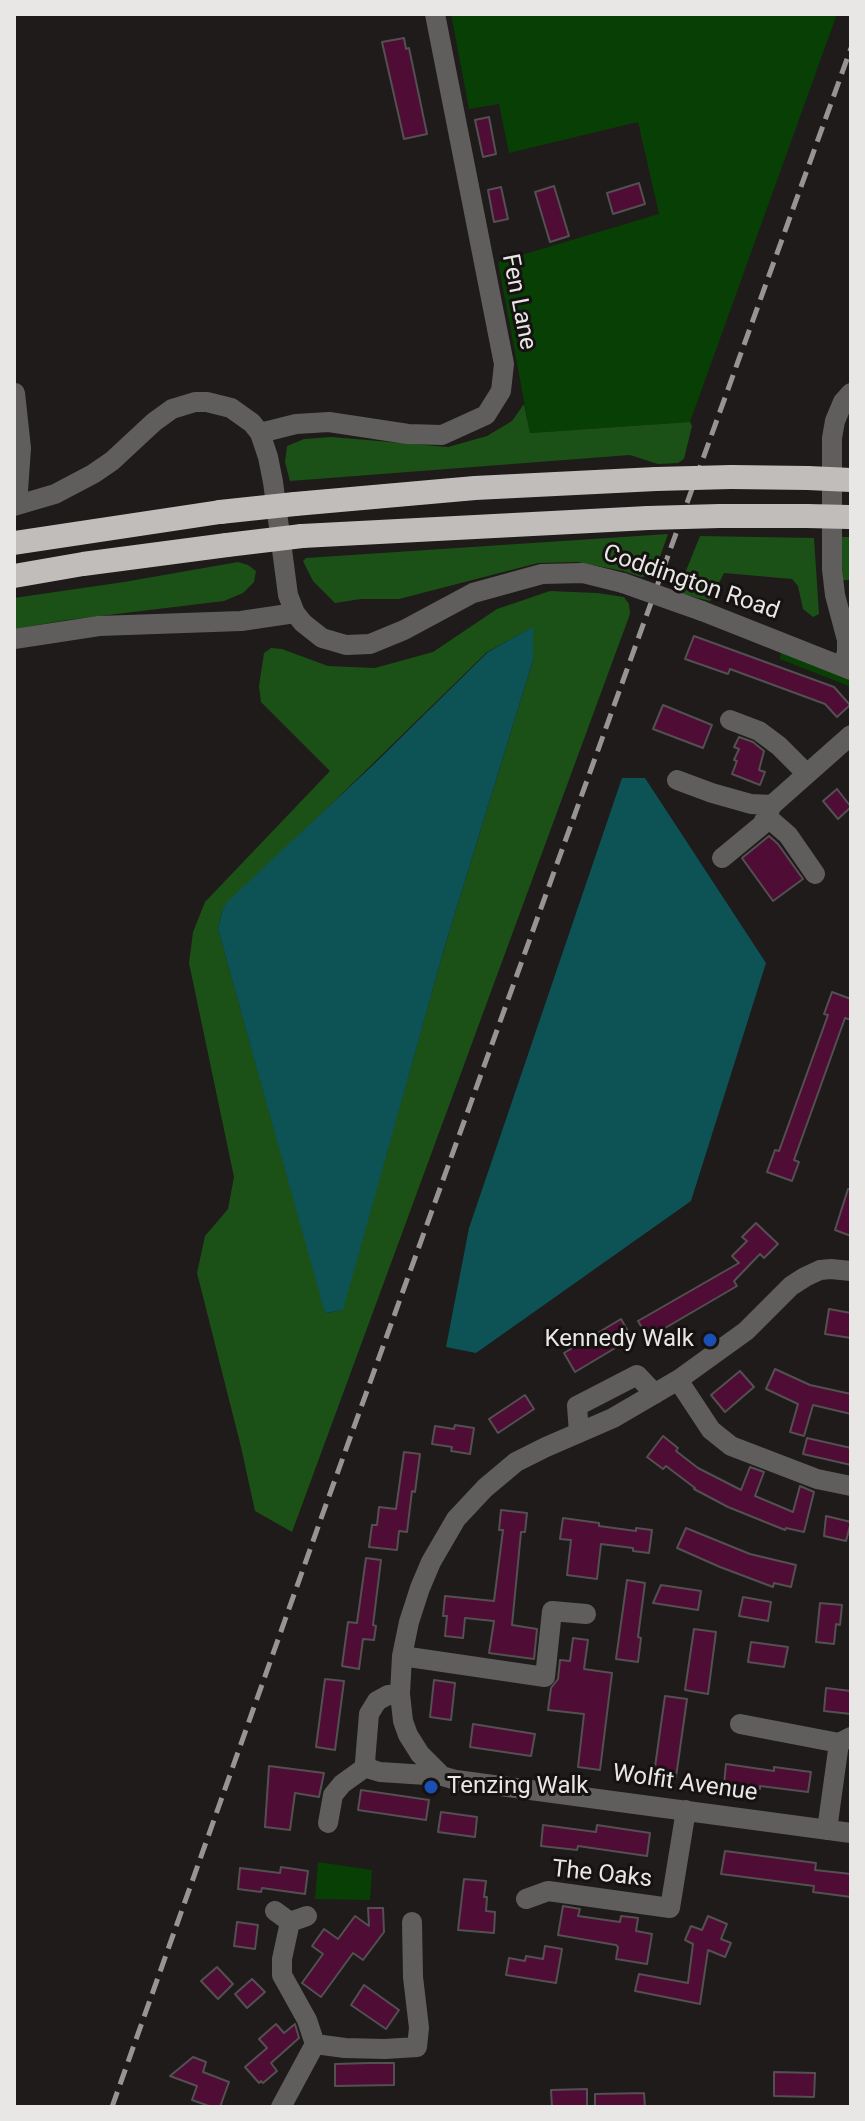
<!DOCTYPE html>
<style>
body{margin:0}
#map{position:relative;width:865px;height:2121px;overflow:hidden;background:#1e1b1a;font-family:Roboto,sans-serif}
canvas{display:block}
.frame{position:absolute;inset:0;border:16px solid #e8e7e5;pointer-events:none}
</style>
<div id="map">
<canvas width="865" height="2121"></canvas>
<div class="frame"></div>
</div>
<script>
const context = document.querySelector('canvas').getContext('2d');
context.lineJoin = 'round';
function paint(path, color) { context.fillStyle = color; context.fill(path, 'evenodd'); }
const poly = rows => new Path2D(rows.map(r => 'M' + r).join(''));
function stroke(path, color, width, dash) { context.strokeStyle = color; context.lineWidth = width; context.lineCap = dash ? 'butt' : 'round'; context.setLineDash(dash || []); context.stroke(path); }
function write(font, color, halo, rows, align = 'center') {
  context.font = font + ' Roboto,sans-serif'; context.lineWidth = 6; context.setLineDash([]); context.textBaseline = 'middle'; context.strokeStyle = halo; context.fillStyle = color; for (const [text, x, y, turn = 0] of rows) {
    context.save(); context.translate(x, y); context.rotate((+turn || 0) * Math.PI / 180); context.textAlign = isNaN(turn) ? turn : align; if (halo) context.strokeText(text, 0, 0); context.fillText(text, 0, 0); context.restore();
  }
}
paint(poly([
 [451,14,837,14,690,422,530,433,498,262,659,214,638,122,509,153,499,104,469,109],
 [781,652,851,678,851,689,846,685,780,659],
 [318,1862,372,1870,370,1900,315,1899]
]), '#083f05');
paint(poly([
 [524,404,530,433,690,422,692,426,684,459,678,463,658,464,630,455,290,481,285,462,287,446,304,439,332,437,448,447,487,436,512,421],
 [668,534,655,571,651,576,641,577,623,571,577,562,538,563,399,599,361,599,335,603,313,581,303,561,306,558],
 [700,536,814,538,819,614,813,617,803,609,798,586,792,579,724,573,710,601,682,594,679,588],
 [840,537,851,537,851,580,843,580],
 [238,562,248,565,256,571,254,582,243,593,224,601,67,620,14,629,14,598,124,582],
 [550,591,597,593,624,597,629,604,630,614,292,1532,255,1511,241,1447,197,1273,205,1236,228,1209,234,1177,189,963,193,932,205,902,330,771,261,702,259,686,264,653,271,648,282,649,328,666,375,668,433,652,497,609],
 [532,628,533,660,444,949,342,1310,326,1313,218,929,222,911,487,652]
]), '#1b5117');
paint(poly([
 [533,627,533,660,444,949,343,1310,325,1313,218,929,222,911,227,902,373,765,488,652],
 [622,778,645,778,766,963,691,1201,476,1353,446,1347,469,1228]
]), '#0d5255');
const building = poly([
 [404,38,406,49,409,48,427,134,404,139,382,42,404,38],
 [489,117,496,154,483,157,475,120,489,117],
 [639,183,645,204,613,214,607,193,639,183],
 [554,186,569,236,550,242,535,192,554,186],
 [501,187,508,219,494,222,488,190,501,187],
 [694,636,834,687,850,705,837,717,825,704,730,669,728,674,685,659,694,636],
 [663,705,712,725,703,748,653,729,663,705],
 [739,737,753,742,764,751,759,770,765,772,760,785,732,774,737,761,734,760,739,749,734,747,739,737],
 [837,789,851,807,838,819,823,801,837,789],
 [769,836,778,844,803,879,773,901,742,858,769,836],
 [832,992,851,999,851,1020,845,1018,794,1160,799,1162,792,1181,767,1172,775,1150,779,1151,801,1090,828,1015,824,1014,832,992],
 [848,1189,851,1189,851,1236,835,1230,848,1189],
 [756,1223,778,1244,764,1258,760,1254,734,1281,737,1286,648,1338,638,1321,739,1263,732,1256,747,1241,742,1237,756,1223],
 [829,1309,851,1313,851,1338,825,1334,829,1309],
 [621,1319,632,1338,575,1372,564,1353,621,1319],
 [775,1369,810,1385,851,1394,851,1414,813,1405,804,1436,790,1432,798,1404,766,1389,775,1369],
 [740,1371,754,1387,725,1412,711,1395,740,1371],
 [525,1395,534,1409,498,1433,489,1419,525,1395],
 [455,1425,474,1428,470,1454,451,1451,452,1447,432,1444,435,1426,454,1429,455,1425],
 [663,1436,678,1448,676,1451,698,1468,741,1490,750,1467,764,1472,755,1496,793,1512,800,1486,814,1492,804,1532,786,1528,785,1530,728,1507,694,1489,695,1488,666,1466,663,1469,647,1457,663,1436],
 [807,1438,851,1448,851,1465,803,1454,807,1438],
 [404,1452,420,1454,415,1492,412,1491,407,1532,399,1531,397,1550,369,1547,372,1525,377,1525,379,1507,396,1509,404,1452],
 [501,1510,527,1513,525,1532,521,1532,512,1625,537,1629,534,1659,489,1653,494,1621,465,1618,463,1638,445,1636,447,1616,443,1616,445,1596,494,1601,503,1530,499,1530,501,1510],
 [826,1516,851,1522,846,1541,824,1536,826,1516],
 [563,1518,599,1523,599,1526,636,1531,636,1528,652,1530,649,1553,633,1551,633,1548,601,1544,597,1579,567,1575,571,1540,560,1539,563,1518],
 [686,1528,750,1554,796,1565,791,1587,774,1583,773,1587,720,1567,677,1548,686,1528],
 [366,1558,381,1560,373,1625,376,1626,374,1640,363,1639,359,1669,342,1666,348,1622,357,1623,366,1558],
 [627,1580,645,1583,638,1637,641,1638,638,1662,616,1659,627,1580],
 [661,1585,701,1591,698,1610,653,1603,661,1585],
 [743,1597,771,1602,768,1621,739,1616,743,1597],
 [820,1603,842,1605,840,1625,836,1624,834,1644,816,1642,820,1603],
 [694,1629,716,1632,708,1694,685,1690,694,1629],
 [573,1638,588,1640,584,1669,612,1673,600,1770,578,1767,584,1714,548,1710,551,1688,558,1679,560,1660,570,1661,573,1638],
 [751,1642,788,1647,784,1667,748,1662,751,1642],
 [325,1679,344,1681,335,1750,316,1747,325,1679],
 [434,1680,455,1683,451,1720,430,1717,434,1680],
 [826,1688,851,1691,851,1714,824,1711,826,1688],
 [665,1696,687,1699,676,1777,654,1774,665,1696],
 [473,1724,535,1734,531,1756,470,1747,473,1724],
 [726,1764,774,1771,774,1767,811,1772,808,1792,760,1786,760,1789,724,1784,726,1764],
 [269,1766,324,1773,319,1797,295,1793,290,1830,265,1827,269,1766],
 [361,1790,429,1800,426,1820,358,1810,361,1790],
 [441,1812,477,1817,475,1837,438,1832,441,1812],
 [543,1825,596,1832,597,1825,650,1833,647,1856,578,1846,577,1850,541,1846,543,1825],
 [725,1851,816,1863,815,1870,851,1874,851,1897,813,1892,814,1886,721,1874,725,1851],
 [281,1867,308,1871,305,1894,262,1888,261,1892,238,1889,240,1868,280,1873,281,1867],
 [464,1879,486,1881,484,1897,487,1897,486,1911,495,1912,494,1933,458,1930,464,1879],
 [563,1906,580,1909,578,1916,620,1922,621,1916,638,1918,636,1931,652,1934,647,1964,616,1959,618,1947,616,1945,558,1935,563,1906],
 [368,1908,383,1908,384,1932,363,1960,353,1953,321,1997,302,1983,323,1954,312,1946,324,1929,338,1939,355,1916,369,1926,368,1908],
 [708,1916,727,1924,721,1939,731,1943,725,1957,708,1950,700,2004,635,1991,639,1974,688,1983,693,1944,685,1940,691,1926,702,1930,708,1916],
 [237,1922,258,1925,255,1949,234,1946,237,1922],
 [545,1946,562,1949,556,1983,506,1975,509,1958,525,1961,526,1956,543,1959,545,1946],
 [217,1967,233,1984,218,1999,201,1981,217,1967],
 [252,1979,265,1992,247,2008,235,1994,252,1979],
 [364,1985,399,2010,386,2029,351,2005,364,1985],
 [276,2024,284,2033,295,2024,299,2038,271,2063,277,2071,263,2083,261,2081,259,2083,245,2067,267,2048,259,2039,276,2024],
 [193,2057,206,2062,203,2072,229,2082,220,2107,212,2107,192,2100,197,2086,170,2076,193,2057],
 [369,2063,394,2063,394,2085,335,2086,335,2064,369,2063],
 [774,2072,815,2073,814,2097,774,2096,774,2072],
 [587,2089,587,2107,552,2107,551,2090,587,2089],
 [644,2093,645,2107,595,2107,595,2094,644,2093]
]);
paint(building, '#4f0c34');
stroke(building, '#535051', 2);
stroke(poly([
 [15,393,21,448,17,505],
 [260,433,296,424,329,422,408,434,442,435,486,415,501,391,504,364,435,14],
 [14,506,55,494,93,474,112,461,154,422,172,409,195,402,207,402,231,408,252,423,260,433,268,457,273,482,288,595,295,613,303,623,322,638,346,645,370,644,404,630,473,593,542,574,583,573,623,583],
 [702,611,851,670],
 [14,639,99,626,241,621,295,613],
 [842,665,847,653,847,640,835,595,832,569,832,438,835,421,843,402,851,393],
 [730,720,759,731,779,746,807,774],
 [677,780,712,793,751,804,772,805],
 [766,816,788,835,815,874],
 [722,858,762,825,772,805,851,735],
 [851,1271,831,1269,820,1270,805,1277,791,1286,746,1331,678,1380,613,1418,546,1447,516,1462,485,1488,456,1519,431,1562,420,1588,409,1622,402,1656,400,1694,403,1721,408,1735,420,1754,442,1776,456,1780,851,1833],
 [678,1380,711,1430,731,1446,817,1479,851,1486],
 [579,1433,577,1406,637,1375,655,1394],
 [402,1656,545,1677,552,1611,586,1614],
 [400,1694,388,1695,377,1701,369,1714,365,1762,370,1769,380,1772,442,1776],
 [740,1724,839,1743],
 [328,1823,333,1795,342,1784,367,1766],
 [827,1830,839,1743,851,1737],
 [526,1899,548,1891,670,1908,686,1810],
 [275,1911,290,1922,307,1916],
 [315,2044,345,2048,385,2049,417,2047,419,2028,413,1977,412,1922],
 [281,2107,315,2044,307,2020,282,1975,282,1959,290,1922]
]), '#605e5d', 20);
stroke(poly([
 [731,477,808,478],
 [295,504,475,488,656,479],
 [720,516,807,516],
 [302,536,648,518],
 [14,543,220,512],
 [14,576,83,564,227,545]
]), '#c0bdbb', 24);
stroke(poly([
 [112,2107,323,1513,851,48]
]), '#979594', 5, [16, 8]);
stroke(poly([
 [623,583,702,611]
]), '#605e5d', 20);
stroke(poly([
 [808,478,851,480],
 [656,479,731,477],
 [220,512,295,504],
 [807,516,849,517],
 [648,518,720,516],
 [227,545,302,536]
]), '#c0bdbb', 24);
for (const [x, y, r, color] of [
 [710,1340,8,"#1a4fb4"],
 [431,1787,8,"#1a4fb4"]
]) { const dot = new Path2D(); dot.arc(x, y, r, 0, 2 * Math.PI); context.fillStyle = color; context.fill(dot); stroke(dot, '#151211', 3); }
write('24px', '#e8e7e5', '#151211', [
 ["Fen Lane",518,302,79],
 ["Coddington Road",691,583,19],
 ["Wolfit Avenue",685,1784,8],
 ["The Oaks",602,1875,6]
]);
write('24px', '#e8e7e5', '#151211', [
 ["Kennedy Walk",694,1340],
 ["Tenzing Walk",447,1787,"left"]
], 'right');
</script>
